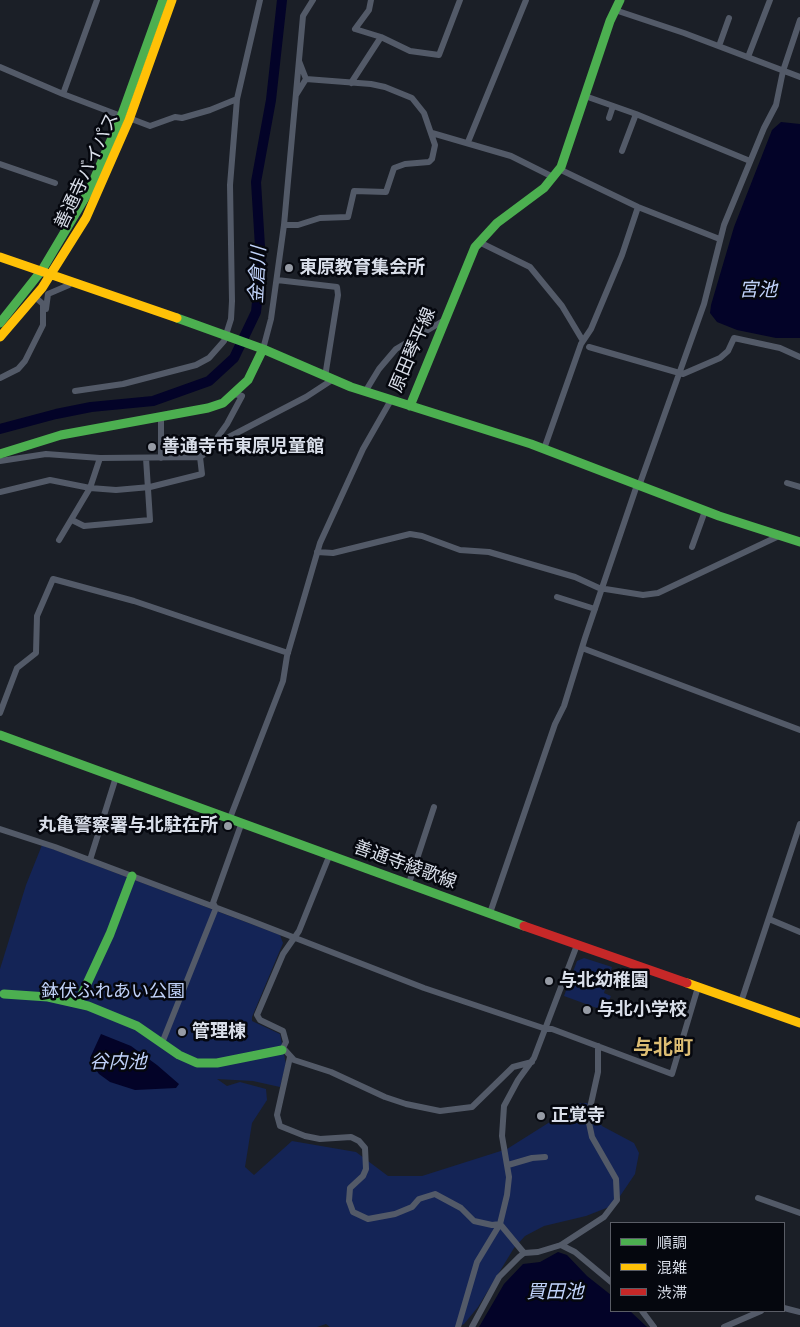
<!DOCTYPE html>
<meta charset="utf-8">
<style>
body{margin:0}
#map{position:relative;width:800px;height:1327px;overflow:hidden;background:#1b1f27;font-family:"PT Sans Narrow","Noto Sans JP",sans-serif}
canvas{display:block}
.legend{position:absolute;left:610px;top:1222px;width:175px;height:90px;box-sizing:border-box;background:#05070e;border:1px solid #5a5d66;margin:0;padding:6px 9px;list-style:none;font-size:15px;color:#d9dee9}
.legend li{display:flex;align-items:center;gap:10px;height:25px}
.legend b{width:25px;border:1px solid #5a5d66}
</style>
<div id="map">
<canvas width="800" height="1327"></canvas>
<ul class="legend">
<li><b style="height:6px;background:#4caf50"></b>順調</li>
<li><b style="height:6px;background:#ffc107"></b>混雑</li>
<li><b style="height:6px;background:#c62828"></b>渋滞</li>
</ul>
</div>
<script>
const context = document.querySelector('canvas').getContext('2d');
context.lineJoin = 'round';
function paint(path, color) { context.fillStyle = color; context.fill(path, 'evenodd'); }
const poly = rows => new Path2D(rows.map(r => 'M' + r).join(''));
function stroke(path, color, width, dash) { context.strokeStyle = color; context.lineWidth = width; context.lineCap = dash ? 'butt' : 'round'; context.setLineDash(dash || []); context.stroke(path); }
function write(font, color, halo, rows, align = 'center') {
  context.font = font + ' "PT Sans Narrow","Noto Sans JP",sans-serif'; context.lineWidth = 5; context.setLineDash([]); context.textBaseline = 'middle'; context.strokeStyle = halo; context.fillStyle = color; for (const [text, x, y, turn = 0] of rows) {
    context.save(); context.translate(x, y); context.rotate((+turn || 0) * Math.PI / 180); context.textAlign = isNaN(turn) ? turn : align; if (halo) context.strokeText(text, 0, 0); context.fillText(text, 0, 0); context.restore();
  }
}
paint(poly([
 [42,845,280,935,283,943,252,1017,252,1021,280,1034,286,1064,280,1087,253,1081,217,1079,227,1086,240,1082,266,1089,267,1100,252,1123,245,1167,254,1175,292,1141,356,1152,388,1176,422,1176,507,1149,580,1103,587,1103,591,1107,602,1126,634,1143,639,1153,635,1174,616,1202,609,1207,586,1216,544,1226,525,1236,514,1248,478,1307,464,1324,458,1327,330,1327,326,1324,317,1327,0,1327,0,969,26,885],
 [584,958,612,967,604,993,611,996,605,1011,564,996,577,961]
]), '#142456');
paint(poly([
 [781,122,800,124,800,338,776,338,737,330,717,322,710,313,711,305,734,227,772,130],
 [101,1034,131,1046,157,1065,179,1084,176,1088,135,1090,110,1082,99,1074,91,1063,90,1058],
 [558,1252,567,1255,587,1276,611,1295,611,1311,630,1311,647,1327,479,1327,504,1284,523,1264,540,1262]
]), '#030328');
stroke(poly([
 [0,429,56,414,91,407,153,401,209,381,234,358,256,312,261,263,256,182,271,100,282,0]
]), '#030328', 10);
stroke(poly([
 [371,0,369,10,355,29,381,37],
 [615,10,684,33,800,77],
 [719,46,729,18],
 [748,57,770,0],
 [0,67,63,94,121,116],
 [351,83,381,37,410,51,439,55,460,0],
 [63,94,97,0],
 [296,95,306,79,299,61],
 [585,96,636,114,750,161],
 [129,118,150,126,175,117,182,118,210,110,237,99],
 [609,118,613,106],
 [432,133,511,156,553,177],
 [468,142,526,0],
 [622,151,636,114],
 [0,164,55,183],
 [559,169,638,207,717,238],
 [284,225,298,225,320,218,348,217,354,191,386,192,394,168,405,164,429,162,432,159,435,145,424,113,412,98,385,87,371,84,306,79],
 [479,242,530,267,562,306,583,341],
 [277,280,337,287,338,295,325,377],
 [46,309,48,294,69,285,72,281],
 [589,347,683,374,720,358,728,351,734,338,780,348,800,357],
 [263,349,271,319,284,225,303,16,313,0],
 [0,378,18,369,25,361,43,325,43,304,35,297],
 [75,391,123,384,196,365,209,358,224,341,231,319,232,301,230,185,237,99,260,0],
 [365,392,379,369,396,349,443,321],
 [212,445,227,424,242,396,235,394],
 [544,449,581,344,591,329,622,255,638,207],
 [161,458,161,418],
 [0,461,46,454,100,458,200,457,227,438,306,397,332,380],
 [787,483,800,487],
 [639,486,704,304,724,225,764,128,776,105,783,71,800,20],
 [0,492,50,480,90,488,116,490,150,487,202,474,200,457],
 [72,520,84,526,150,520,146,458],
 [59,540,90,488,100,458],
 [692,547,705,511],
 [317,552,333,553,410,534,422,536,460,550,489,552,575,577,599,588,643,595,658,593,781,535],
 [557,597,595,609],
 [582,648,800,730],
 [0,713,17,668,36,653,37,616,53,579,134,601,288,653],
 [230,818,283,681,287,656,320,543,363,449,391,400],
 [0,829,55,847,249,920,424,988,546,1029,552,1029,672,1074,698,987],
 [90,860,116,777],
 [409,883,434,807],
 [490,913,555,724,564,706,585,638,637,485],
 [769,919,800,932],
 [741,1002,800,824],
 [162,1043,216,908,213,903,242,822],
 [284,1049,294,1060,331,1072,385,1097,406,1104,440,1111,472,1107,513,1067,532,1062],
 [282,1050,286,1042,283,1031,260,1020,257,1015,283,954,299,931,330,854],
 [290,1057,277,1115,280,1126,305,1136,320,1139,351,1137,359,1141,365,1148,366,1169,363,1176,350,1188,349,1201,353,1212,368,1219,395,1214,412,1207,419,1199,435,1194,461,1208,474,1221,492,1225,500,1224,524,1253],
 [508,1165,532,1158,545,1157],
 [758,1198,800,1213],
 [561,1245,575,1252,611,1282],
 [784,1308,800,1312],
 [642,1311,654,1327],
 [458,1327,477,1262,500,1224,507,1195,509,1177,502,1136,504,1106,518,1080,534,1058,577,945],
 [472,1327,499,1277,519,1257,524,1253,538,1252,561,1245,604,1217,617,1200,616,1179,592,1137,589,1123,590,1108,598,1072,598,1046],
 [724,1327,761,1311]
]), '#535a68', 6);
stroke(poly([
 [177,318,263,349,351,387,531,444,719,516,800,542],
 [0,323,42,270,89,191,121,117,163,0],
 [410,406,475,247,497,223,544,188,561,167,610,21,620,0],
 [0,454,61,435,208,408,223,403,248,380,263,349],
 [0,735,524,926],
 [4,994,48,997,88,1006,137,1026,179,1055,197,1063,217,1063,282,1050],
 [78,1003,110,934,132,876]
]), '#4caf50', 9);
stroke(poly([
 [0,257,177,318],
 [0,337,42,288,86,218,129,120,172,0],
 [687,983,800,1023]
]), '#ffc107', 9);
stroke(poly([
 [524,926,687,983]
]), '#c62828', 9);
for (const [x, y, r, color] of [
 [289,268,5,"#969ba5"],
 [152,447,5,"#969ba5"],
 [228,826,5,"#969ba5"],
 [549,981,5,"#969ba5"],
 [587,1010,5,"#969ba5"],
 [182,1032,5,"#969ba5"],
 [541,1116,5,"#969ba5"]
]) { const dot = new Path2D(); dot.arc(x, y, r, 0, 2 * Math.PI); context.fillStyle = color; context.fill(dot); stroke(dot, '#05070e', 2); }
write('18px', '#d9dee9', '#05070e', [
 ["善通寺バイパス",87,171,-65],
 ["原田琴平線",413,350,-67],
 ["善通寺綾歌線",405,865,20]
]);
write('bold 18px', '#d9dee9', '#05070e', [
 ["東原教育集会所",299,268],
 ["善通寺市東原児童館",162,447],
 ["丸亀警察署与北駐在所",218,826,"right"],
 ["与北幼稚園",559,981],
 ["与北小学校",597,1010],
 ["管理棟",192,1032],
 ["正覚寺",551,1116]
], 'left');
write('18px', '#c1d2f9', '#05070e', [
 ["鉢伏ふれあい公園",113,992]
]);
write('italic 19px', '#c0d2f9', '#05070e', [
 ["金倉川",258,275,-87],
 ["宮池",758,291],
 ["谷内池",118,1063],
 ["買田池",555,1293]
]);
write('bold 20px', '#ddbd73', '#05070e', [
 ["与北町",663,1048]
]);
</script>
